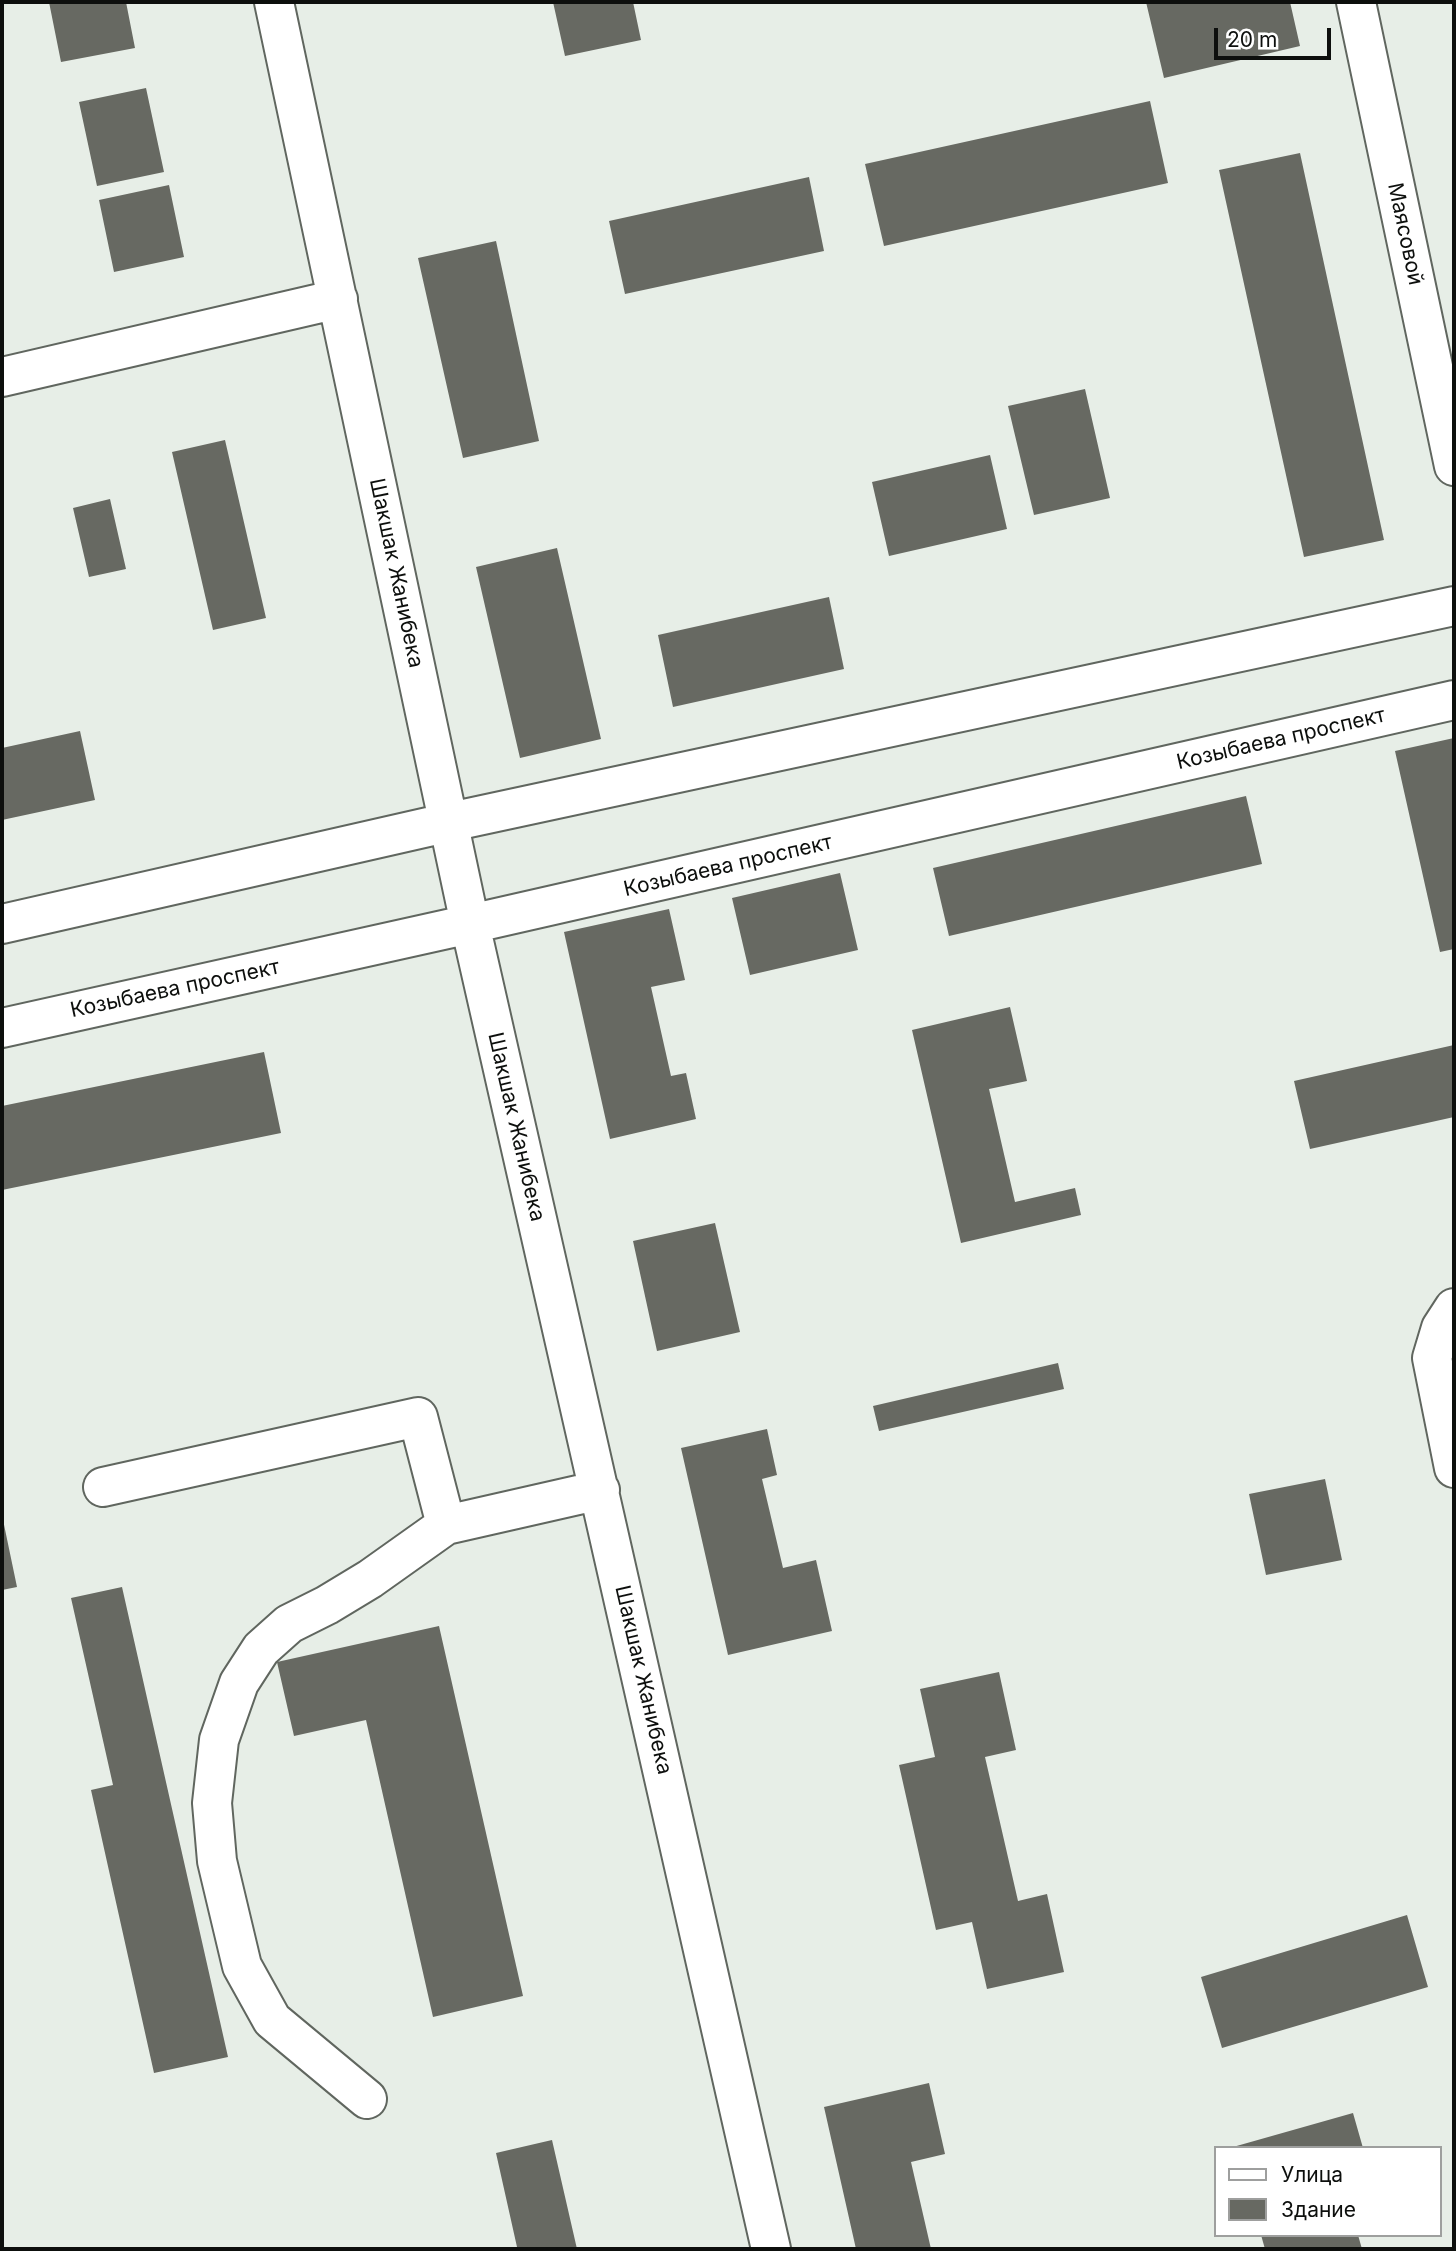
<!DOCTYPE html>
<meta charset="utf-8">
<style>
body{margin:0}
#map{position:relative;width:1456px;height:2251px;overflow:hidden;background:#e7eee7;font-family:Inter,sans-serif}
canvas{display:block}
.frame{position:absolute;inset:0;border:4px solid #0d0f0d;pointer-events:none}
.legend{position:absolute;left:1214px;top:2146px;width:228px;height:91px;box-sizing:border-box;background:#fff;border:2px solid #9e9f9e;margin:0;padding:9px 12px;list-style:none;font-size:21px;color:#0d0f0d}
.legend li{display:flex;align-items:center;gap:14px;height:35px}
.legend b{width:35px;border:2px solid #9e9f9e}
.scale{position:absolute;left:1214px;top:28px;width:117px;height:32px;box-sizing:border-box;border:4px solid #0d0f0d;border-top:0;padding-left:9px;font-size:21px;line-height:24px;white-space:nowrap;color:#0d0f0d;-webkit-text-stroke:5px #fff;paint-order:stroke}
</style>
<div id="map">
<canvas width="1456" height="2251"></canvas>
<div class="frame"></div>
<ul class="legend">
<li><b style="height:9px;background:#fff"></b>Улица</li>
<li><b style="height:19px;background:#676962"></b>Здание</li>
</ul>
<div class="scale">20 m</div>
</div>
<script>
const context = document.querySelector('canvas').getContext('2d');
context.lineJoin = 'round';
function paint(path, color) { context.fillStyle = color; context.fill(path, 'evenodd'); }
const poly = rows => new Path2D(rows.map(r => 'M' + r).join(''));
function stroke(path, color, width, dash) { context.strokeStyle = color; context.lineWidth = width; context.lineCap = dash ? 'butt' : 'round'; context.setLineDash(dash || []); context.stroke(path); }
function write(font, color, halo, rows, align = 'center') {
  context.font = font + ' Inter,sans-serif'; context.lineWidth = 5; context.setLineDash([]); context.textBaseline = 'middle'; context.strokeStyle = halo; context.fillStyle = color; for (const [text, x, y, turn = 0] of rows) {
    context.save(); context.translate(x, y); context.rotate((+turn || 0) * Math.PI / 180); context.textAlign = isNaN(turn) ? turn : align; if (halo) context.strokeText(text, 0, 0); context.fillText(text, 0, 0); context.restore();
  }
}
paint(poly([
 [49,2,126,2,135,48,61,62],
 [553,2,633,2,641,40,565,56],
 [1146,2,1290,2,1300,46,1164,78],
 [146,88,164,172,97,186,79,102],
 [1150,101,1168,183,884,246,865,164],
 [1300,153,1384,540,1304,557,1219,170],
 [809,177,824,251,625,294,609,221],
 [169,185,184,257,114,272,99,200],
 [496,241,539,441,463,458,418,258],
 [1085,389,1110,498,1034,515,1008,406],
 [225,440,266,618,213,630,172,452],
 [990,455,1007,529,889,556,872,482],
 [110,499,126,569,89,577,73,508],
 [557,548,601,739,520,758,476,567],
 [829,597,844,669,673,707,658,635],
 [80,731,95,800,2,820,2,748],
 [1454,738,1454,949,1440,952,1395,751],
 [1246,796,1262,864,949,936,933,868],
 [840,873,858,950,750,975,732,898],
 [669,909,685,980,651,987,671,1076,686,1073,696,1119,610,1139,564,932],
 [1010,1007,1027,1081,989,1089,1015,1202,1075,1188,1081,1215,961,1243,912,1030],
 [1454,1045,1454,1117,1310,1149,1294,1081],
 [264,1052,281,1133,2,1190,2,1106],
 [715,1223,740,1332,657,1351,633,1241],
 [1058,1363,1064,1389,879,1431,873,1406],
 [767,1429,777,1475,762,1479,783,1568,816,1560,832,1631,728,1655,681,1448],
 [1325,1479,1342,1560,1266,1575,1249,1494],
 [2,1515,17,1587,2,1590],
 [122,1587,228,2057,154,2073,91,1790,113,1785,71,1598],
 [439,1626,523,1996,433,2017,366,1720,294,1736,277,1662],
 [999,1672,1016,1750,985,1757,1018,1901,1047,1894,1064,1972,987,1989,972,1922,936,1930,899,1765,935,1757,920,1689],
 [1407,1915,1428,1987,1222,2048,1201,1977],
 [929,2083,945,2154,911,2162,931,2249,856,2249,824,2107],
 [1353,2113,1363,2148,1233,2148,1233,2147],
 [552,2140,577,2249,512,2249,517,2247,496,2153],
 [1261,2235,1358,2235,1362,2249,1265,2249]
]), '#676962');
const minor = poly([
 [274,2,470,924,771,2249],
 [1356,2,1454,466],
 [2,377,338,299],
 [2,924,450,822,1454,606],
 [2,1028,470,924,1454,700],
 [1454,1308,1441,1328,1432,1358,1454,1468],
 [103,1487,418,1417,446,1525],
 [367,2099,272,2020,242,1966,217,1861,212,1803,219,1740,239,1683,261,1649,289,1624,327,1605,370,1579,446,1525,600,1490]
]);
stroke(minor, '#60665f', 42);
stroke(minor, '#fff', 38);
write('21px', '#0d0f0d', '#fff', [
 ["Маясовой",1405,234,78],
 ["Шакшак Жанибека",396,573,78],
 ["Козыбаева проспект",1281,739,-13],
 ["Козыбаева проспект",728,866,-13],
 ["Козыбаева проспект",175,989,-12],
 ["Шакшак Жанибека",516,1127,77],
 ["Шакшак Жанибека",643,1680,77]
]);
</script>
